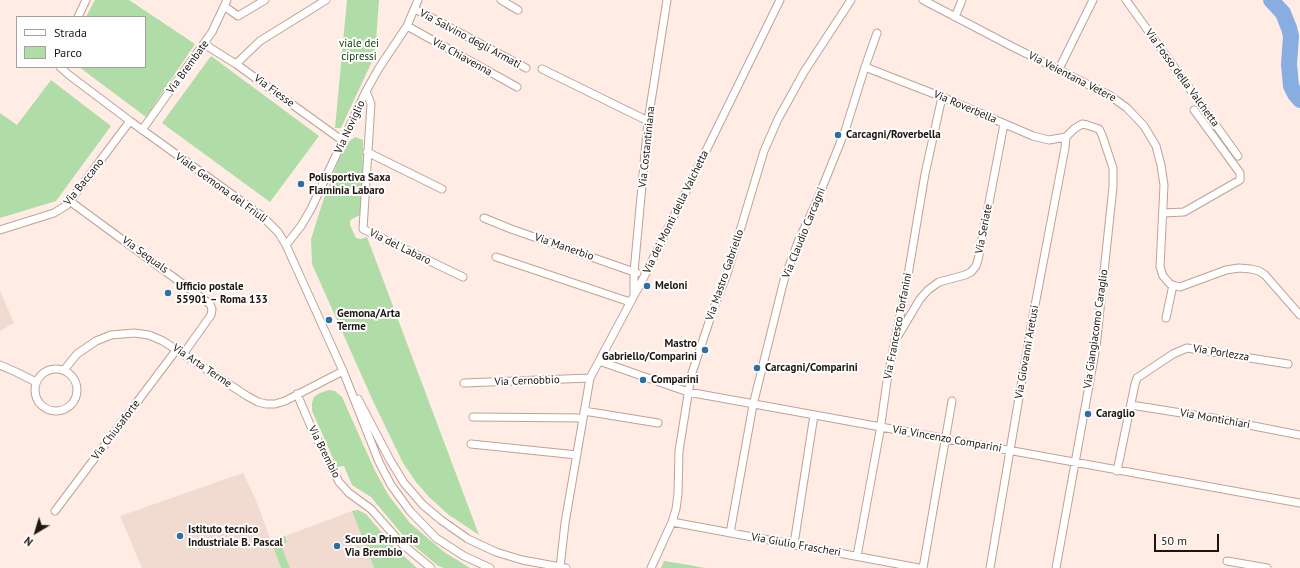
<!DOCTYPE html>
<meta charset="utf-8">
<style>
body{margin:0}
#map{position:relative;width:1300px;height:568px;overflow:hidden;background:#ffece4;font-family:"PT Sans",sans-serif}
canvas{display:block}
.legend{position:absolute;left:16px;top:16px;width:130px;height:52px;box-sizing:border-box;background:#fefefe;border:1px solid #a5a19f;margin:0;padding:5px 7px;list-style:none;font-size:12px;color:#1f1510}
.legend li{display:flex;align-items:center;gap:8px;height:20px}
.legend b{width:20px;border:1px solid #a5a19f}
.north{position:absolute;left:16px;top:512px;width:40px;height:40px;-webkit-text-stroke:3px #fefefe;paint-order:stroke;rotate:218deg;font-size:11px;font-weight:700;line-height:16px;text-align:center;color:#1f1510}
.north::after{content:'';display:block;margin:auto;width:14px;height:18px;background:#1f1510;clip-path:polygon(50% 0,100% 100%,50% 72%,0 100%)}
.scale{position:absolute;left:1154px;top:534px;width:65px;height:18px;box-sizing:border-box;border:2px solid #1f1510;border-top:0;padding-left:5px;font-size:12px;line-height:14px;white-space:nowrap;color:#1f1510;-webkit-text-stroke:3px #fefefe;paint-order:stroke}
</style>
<div id="map">
<canvas width="1300" height="568"></canvas>
<ul class="legend">
<li><b style="height:5px;background:#fff"></b>Strada</li>
<li><b style="height:11px;background:#b0dca7"></b>Parco</li>
</ul>
<div class="north">N</div>
<div class="scale">50 m</div>
</div>
<script>
const context = document.querySelector('canvas').getContext('2d');
context.lineJoin = 'round';
function paint(path, color) { context.fillStyle = color; context.fill(path, 'evenodd'); }
const poly = rows => new Path2D(rows.map(r => 'M' + r).join(''));
function stroke(path, color, width, dash) { context.strokeStyle = color; context.lineWidth = width; context.lineCap = dash ? 'butt' : 'round'; context.setLineDash(dash || []); context.stroke(path); }
function write(font, color, halo, rows, align = 'center') {
  context.font = font + ' "PT Sans",sans-serif'; context.lineWidth = 4; context.setLineDash([]); context.textBaseline = 'middle'; context.strokeStyle = halo; context.fillStyle = color; for (const [text, x, y, turn = 0] of rows) {
    context.save(); context.translate(x, y); context.rotate((+turn || 0) * Math.PI / 180); context.textAlign = isNaN(turn) ? turn : align; if (halo) context.strokeText(text, 0, 0); context.fillText(text, 0, 0); context.restore();
  }
}
paint(poly([
 [0,291,14,323,0,331],
 [243,473,256,500,281,568,142,568,120,516],
 [352,511,374,568,290,568,281,545,287,542,285,536]
]), '#f1dbd0');
paint(poly([
 [95,0,129,0,195,44,146,117,79,67,145,67,145,17,86,17],
 [347,0,379,0,375,55,341,128,335,128],
 [211,56,319,136,270,202,162,123],
 [51,80,111,126,56,201,0,218,0,113,17,125],
 [355,137,363,140,362,207,360,215,352,219,350,221,350,225,356,238,361,239,367,237,479,535,449,515,430,498,416,482,403,463,373,401,312,264,311,239,324,198,339,159,348,142],
 [329,390,335,391,342,397,375,471,389,496,410,523,444,552,470,568,443,568,437,565,406,539,371,497,352,485,344,466,337,467,312,411,312,403,314,397,320,393],
 [358,510,366,514,396,549,417,568,374,568,352,511],
 [285,536,287,542,281,545,290,568,281,568,271,541],
 [664,561,689,565,705,568,661,568]
]), '#b0dca7');
stroke(poly([
 [1271,0,1283,13,1289,28,1291,36,1289,64,1291,86,1295,94,1300,100]
]), '#87ade1', 16);
const minor = poly([
 [501,0,518,10],
 [923,0,1011,46,1109,95,1127,108,1144,126,1156,146,1161,165,1164,185,1160,267,1163,276,1170,284,1176,286,1180,287,1226,270,1239,268,1251,269,1259,271,1265,275,1300,315],
 [1126,0,1238,156],
 [224,6,238,16,265,0],
 [415,9,526,68],
 [78,17,86,0],
 [955,17,962,0],
 [407,26,517,87],
 [204,44,236,64,343,141],
 [236,64,260,41,326,0],
 [60,67,69,75,130,121,262,216,278,232,286,245,343,371,379,462,391,485,410,511,436,538,464,556,490,568],
 [865,67,942,97,1033,136,1049,140,1066,137],
 [542,69,648,121],
 [1059,69,1093,0],
 [366,91,371,104,363,229,463,277],
 [142,130,212,32,227,0],
 [367,152,442,189],
 [71,202,210,304,212,309,211,315,184,353],
 [1163,213,1184,212,1240,180,1240,173,1194,110],
 [484,218,511,229,637,273],
 [0,230,54,213,67,205,130,121],
 [286,245,301,226,311,209,366,91,379,68,407,26,418,0],
 [496,257,630,302],
 [634,294,634,272,648,121,667,0],
 [1166,318,1173,285],
 [898,336,920,299,928,290,939,282,965,275,971,272,976,266,978,260,1004,124],
 [599,361,688,392,1300,503],
 [0,365,16,372,36,382],
 '35 390a21 21 0 1 1 42 0a21 21 0 1 1-42 0Z',
 [64,370,77,354,96,341,111,335,134,333,149,335,163,341,247,396,258,402,266,404,275,404,285,401,343,371],
 [464,383,590,378],
 [297,394,312,429,339,482,349,493,371,509,401,543,431,568],
 [358,399,390,460,404,483,423,505,441,520,468,539,496,552,522,560,566,568],
 [1131,405,1213,418,1300,435],
 [584,411,658,423],
 [473,417,583,418],
 [471,444,577,455],
 [1117,471,1135,384,1137,378,1173,354,1187,348,1288,364],
 [55,511,177,349],
 [672,522,919,568],
 [730,533,753,405,784,280,798,242,816,203,845,131,865,67,877,33],
 [794,544,814,415],
 [857,556,880,431,887,381,907,281,925,174,942,97],
 [1227,561,1267,568],
 [560,568,565,523,590,378,645,275,780,0],
 [651,568,672,522,676,509,678,494,679,451,691,376,712,313,727,274,764,151,778,119,804,72,851,0],
 [923,568,952,401],
 [990,568,1032,321,1065,148,1066,137],
 [1056,568,1096,347,1113,187,1113,168,1102,135,1099,129,1087,125,1082,124,1074,129,1066,137]
]);
stroke(minor, '#bfa295', 9);
stroke(minor, '#fff', 7);
for (const [x, y, r, color] of [
 [838,135,4,"#2d6ea4"],
 [301,184,4,"#2d6ea4"],
 [647,286,4,"#2d6ea4"],
 [168,293,4,"#2d6ea4"],
 [329,320,4,"#2d6ea4"],
 [705,350,4,"#2d6ea4"],
 [757,368,4,"#2d6ea4"],
 [643,380,4,"#2d6ea4"],
 [1088,414,4,"#2d6ea4"],
 [180,536,4,"#2d6ea4"],
 [337,546,4,"#2d6ea4"]
]) { const dot = new Path2D(); dot.arc(x, y, r, 0, 2 * Math.PI); context.fillStyle = color; context.fill(dot); stroke(dot, '#fefefe', 1.5); }
write('11px', '#1f1510', '#fefefe', [
 ["Via Salvino degli Armati",470,39,28],
 ["Via Chiavenna",462,57,29],
 ["Via Brembate",188,67,-54],
 ["Via Veientana Vetere",1072,77,27],
 ["Via Fosso della Valchetta",1182,78,54],
 ["Via Fiesse",274,91,36],
 ["Via Roverbella",965,107,23],
 ["Via Noviglio",350,127,-65],
 ["Via Costantiniana",647,147,-84],
 ["Via Baccano",84,182,-51],
 ["Viale Gemona del Friuli",221,188,36],
 ["Via dei Monti della Valchetta",676,212,-64],
 ["Via Seriate",984,229,-79],
 ["Via Claudio Carcagni",804,233,-68],
 ["Via del Labaro",400,247,26],
 ["Via Manerbio",564,247,19],
 ["Via Sequals",145,255,36],
 ["Via Mastro Gabriello",725,275,-71],
 ["Via Francesco Torfanini",898,326,-79],
 ["Via Giangiacomo Caraglio",1096,329,-82],
 ["Via Giovanni Aretusi",1027,352,-80],
 ["Via Porlezza",1221,353,9],
 ["Via Arta Terme",202,366,34],
 ["Via Cernobbio",527,381,-2],
 ["Via Montichiari",1215,419,10],
 ["Via Chiusaforte",116,430,-53],
 ["Via Vincenzo Comparini",947,439,10],
 ["Via Brembio",324,452,63],
 ["Via Giulio Frascheri",796,545,10]
]);
write('11px', '#15400b', '#fefefe', [
 ["viale dei",359,44],
 ["cipressi",359,57]
]);
write('bold 11px', '#1f1510', '#fefefe', [
 ["Carcagni/Roverbella",846,135],
 ["Polisportiva Saxa",309,178],
 ["Flaminia Labaro",309,191],
 ["Meloni",655,286],
 ["Ufficio postale",176,287],
 ["55901 – Roma 133",176,300],
 ["Gemona/Arta",337,314],
 ["Terme",337,327],
 ["Mastro",697,344,"right"],
 ["Gabriello/Comparini",697,357,"right"],
 ["Carcagni/Comparini",765,368],
 ["Comparini",651,380],
 ["Caraglio",1096,414],
 ["Istituto tecnico",188,530],
 ["Industriale B. Pascal",188,543],
 ["Scuola Primaria",345,540],
 ["Via Brembio",345,553]
], 'left');
</script>
